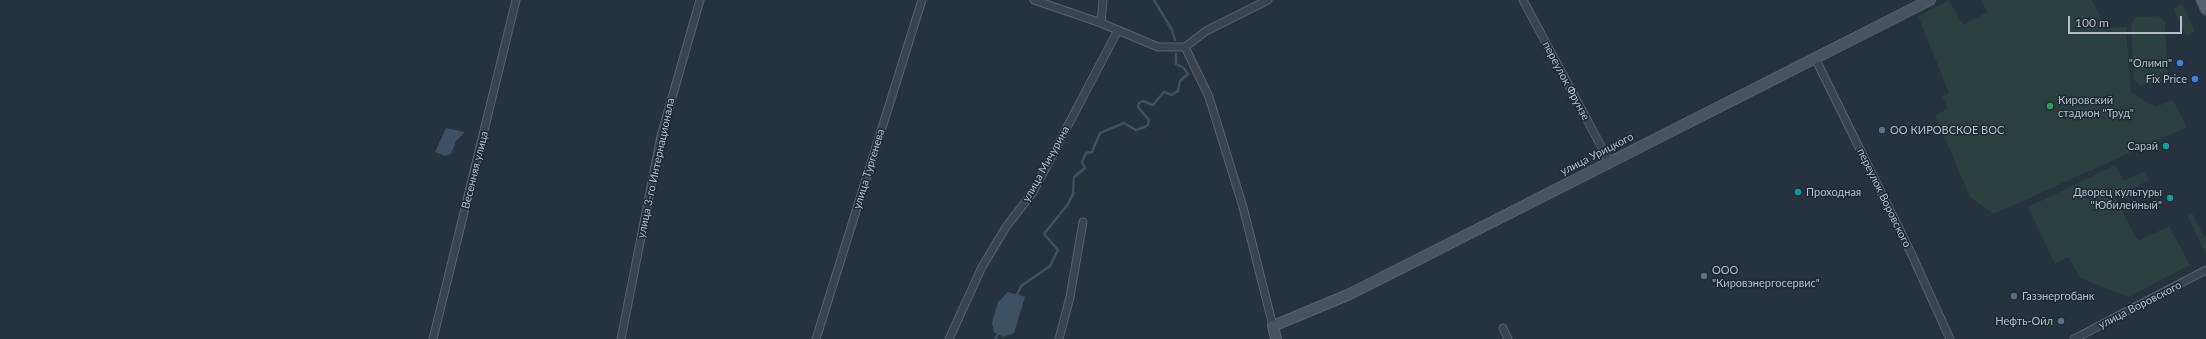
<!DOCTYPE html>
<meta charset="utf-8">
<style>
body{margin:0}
#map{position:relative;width:2206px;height:339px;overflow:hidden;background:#26323d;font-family:Lato,sans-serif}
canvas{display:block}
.scale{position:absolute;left:2068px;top:16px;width:114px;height:18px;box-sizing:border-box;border:2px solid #b6bfc8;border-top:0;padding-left:5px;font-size:12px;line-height:14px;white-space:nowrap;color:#b6bfc8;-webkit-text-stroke:3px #1f2933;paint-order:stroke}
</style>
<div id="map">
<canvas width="2206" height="339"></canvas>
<div class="scale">100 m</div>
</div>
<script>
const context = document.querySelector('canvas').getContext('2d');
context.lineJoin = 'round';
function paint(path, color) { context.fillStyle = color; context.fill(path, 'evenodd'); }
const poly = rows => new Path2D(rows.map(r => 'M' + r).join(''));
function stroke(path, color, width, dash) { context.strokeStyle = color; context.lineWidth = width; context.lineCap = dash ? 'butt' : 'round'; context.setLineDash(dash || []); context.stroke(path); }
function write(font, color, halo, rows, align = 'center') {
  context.font = font + ' Lato,sans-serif'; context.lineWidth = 3; context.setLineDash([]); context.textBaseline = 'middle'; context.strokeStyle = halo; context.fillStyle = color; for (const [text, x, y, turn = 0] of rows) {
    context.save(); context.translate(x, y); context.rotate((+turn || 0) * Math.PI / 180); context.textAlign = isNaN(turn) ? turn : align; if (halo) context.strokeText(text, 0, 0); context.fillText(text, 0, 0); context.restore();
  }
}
paint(poly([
 [1949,0,1963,25,1987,12,1981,0,2092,0,2101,18,2102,28,2126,27,2131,92,2155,107,2173,100,2187,127,1994,214,1970,197,1935,115,1948,109,1942,97,1949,93,1918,16],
 [2182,4,2195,31,2187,36,2173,9],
 [2158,16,2165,22,2168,78,2162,84,2139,85,2134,79,2131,23,2137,17],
 [2115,165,2124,181,2145,171,2149,180,2115,198,2138,241,2169,226,2190,265,2128,297,2080,278,2068,257,2055,264,2028,207],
 [2192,213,2204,236,2206,236,2206,254,2187,215]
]), '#29403f');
paint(poly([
 [446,128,465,132,456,141,451,154,445,156,435,152],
 [1008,292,1025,297,1014,333,1003,337,994,332,992,323,998,302]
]), '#3d5165');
stroke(poly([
 [1154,0,1172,30,1175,40],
 [1016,297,1021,286,1050,266,1058,250,1044,234,1068,204,1073,194,1074,177,1085,168,1082,162,1086,153,1092,152,1100,133,1124,123,1136,130,1145,127,1148,125,1149,120,1138,107,1139,103,1143,101,1153,105,1164,92,1172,95,1178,91,1180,81,1188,74,1184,68,1176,64,1176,54],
 [995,339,999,332]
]), '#3d5165', 2.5);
const street = poly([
 [1034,0,1101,23,1158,47,1185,47],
 [1523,0,1609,161],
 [1101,23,1103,0],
 [1185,47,1209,97,1243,207,1273,326],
 [1185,47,1206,31,1268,0],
 [1815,58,1912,255,1950,339],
 [1503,328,1508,339],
 [433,339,516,0],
 [621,339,661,136,700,0],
 [816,339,922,0],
 [949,339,982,267,1006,227,1033,192,1118,30],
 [1059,339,1070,297,1083,222],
 [2074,339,2206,270]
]);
const secondary = poly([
 [1276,339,1273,326,1350,294,1930,0]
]);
const primary = poly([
 [2202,0,2206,9]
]);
stroke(street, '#58626b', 9);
stroke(secondary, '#58626b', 12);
stroke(primary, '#434d57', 13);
stroke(street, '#3a444e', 7);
stroke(secondary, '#495360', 10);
stroke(primary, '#58636d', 11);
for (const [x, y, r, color] of [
 [2180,63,4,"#3f7fe0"],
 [2195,79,4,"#3f7fe0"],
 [2050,106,4,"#2e9e5b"],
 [1882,130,4,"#5c6f8a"],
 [2166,146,4,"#0f9aa8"],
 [1798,192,4,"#0f9aa8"],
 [2170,198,4,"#0f9aa8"],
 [1704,276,4,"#5c6f8a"],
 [2014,296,4,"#5c6f8a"],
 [2061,321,4,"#5c6f8a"]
]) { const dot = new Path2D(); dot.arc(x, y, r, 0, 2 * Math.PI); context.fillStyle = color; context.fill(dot); stroke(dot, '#1f2933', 1.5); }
write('11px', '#b6bfc8', '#1f2933', [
 ["\"Олимп\"",2172,63],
 ["Fix Price",2187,79],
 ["Кировский",2058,100,"left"],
 ["стадион \"Труд\"",2058,113,"left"],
 ["ОО КИРОВСКОЕ ВОС",1890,130,"left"],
 ["Сарай",2158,146],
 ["Проходная",1806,192,"left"],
 ["Дворец культуры",2162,192],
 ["\"Юбилейный\"",2162,205],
 ["ООО",1712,270,"left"],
 ["\"Кировэнергосервис\"",1712,283,"left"],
 ["Газэнергобанк",2022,296,"left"],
 ["Нефть-Ойл",2053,321]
], 'right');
write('11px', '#b6bfc8', '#1f2933', [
 ["переулок Фрунзе",1566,81,62],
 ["улица Урицкого",1597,154,-27],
 ["улица Мичурина",1046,164,-61],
 ["улица 3-го Интернационала",656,168,-78],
 ["улица Тургенева",869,169,-73],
 ["Весенняя улица",475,170,-76],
 ["переулок Воровского",1884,198,64],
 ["улица Воровского",2140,305,-27]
]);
</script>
